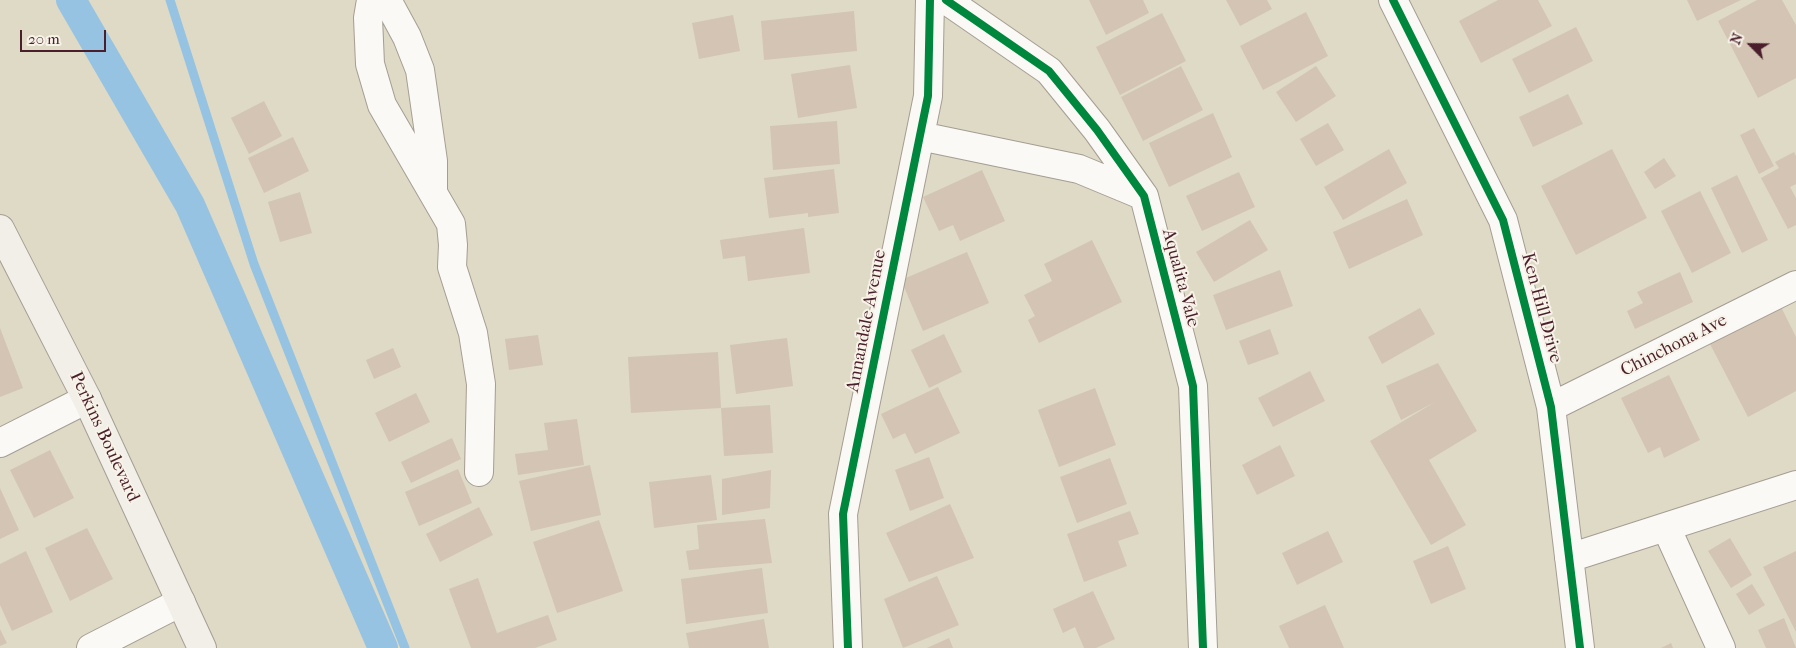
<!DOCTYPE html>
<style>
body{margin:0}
#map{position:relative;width:1796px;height:648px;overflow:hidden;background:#dedac6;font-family:"IM FELL French Canon",serif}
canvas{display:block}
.north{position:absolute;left:1726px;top:20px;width:50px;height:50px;-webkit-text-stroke:4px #f7f3e8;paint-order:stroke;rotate:293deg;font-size:14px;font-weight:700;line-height:20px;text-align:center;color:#4a1f2b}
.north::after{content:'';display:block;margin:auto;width:18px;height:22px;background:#4a1f2b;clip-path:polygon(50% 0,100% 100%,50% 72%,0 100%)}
.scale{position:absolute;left:20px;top:30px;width:86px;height:22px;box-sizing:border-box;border:2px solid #4a1f2b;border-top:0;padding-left:6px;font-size:15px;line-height:18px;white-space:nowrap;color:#4a1f2b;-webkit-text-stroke:4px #f7f3e8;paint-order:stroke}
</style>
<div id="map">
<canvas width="1796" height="648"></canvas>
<div class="north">N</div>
<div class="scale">20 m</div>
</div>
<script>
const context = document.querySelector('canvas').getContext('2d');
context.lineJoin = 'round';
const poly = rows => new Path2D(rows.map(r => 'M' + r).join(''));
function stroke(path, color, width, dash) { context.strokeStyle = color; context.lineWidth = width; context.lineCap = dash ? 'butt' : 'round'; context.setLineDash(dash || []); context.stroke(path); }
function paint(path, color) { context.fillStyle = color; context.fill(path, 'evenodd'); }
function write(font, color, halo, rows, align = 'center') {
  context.font = font + ' "IM FELL French Canon",serif'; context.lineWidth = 4; context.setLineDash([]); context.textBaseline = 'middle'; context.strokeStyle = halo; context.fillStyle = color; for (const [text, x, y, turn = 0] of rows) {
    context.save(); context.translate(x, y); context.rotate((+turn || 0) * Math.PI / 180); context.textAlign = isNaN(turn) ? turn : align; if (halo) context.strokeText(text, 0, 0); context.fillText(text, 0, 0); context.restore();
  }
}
stroke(poly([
 [170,0,254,264,405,648]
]), '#96c3e1', 9);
stroke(poly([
 [71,0,190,205,383,648]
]), '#96c3e1', 30);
paint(poly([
 [1089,0,1143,0,1149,13,1106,35],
 [1226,0,1267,0,1272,9,1240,26],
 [1498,0,1538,0,1552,26,1481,63,1459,21],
 [1687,0,1741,0,1697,21],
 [1757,0,1782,0,1796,25,1796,78,1758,98,1718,21],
 [854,11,857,51,764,60,761,21],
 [1306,12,1328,56,1263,90,1240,46],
 [1162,13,1186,61,1120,95,1096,47],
 [733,15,740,51,699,59,692,23],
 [1576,27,1593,61,1529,93,1512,59],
 [850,65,857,108,798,118,791,74],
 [1181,66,1203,110,1143,141,1121,97],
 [1316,66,1336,96,1296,122,1276,92],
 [1568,94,1583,124,1533,147,1519,117],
 [264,101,282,136,249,154,231,118],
 [1213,113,1232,157,1169,187,1149,143],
 [837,121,840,164,773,170,770,126],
 [1328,123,1344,150,1316,166,1300,139],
 [1754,128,1774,166,1759,174,1740,135],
 [293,137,309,171,264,193,248,158],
 [1389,149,1407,183,1343,220,1324,187],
 [1612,149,1647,218,1576,255,1541,186],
 [1794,152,1796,156,1796,184,1790,187,1796,198,1796,225,1788,229,1761,178,1779,168,1775,162],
 [1664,158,1676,176,1655,189,1644,172],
 [834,169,839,213,808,217,808,213,769,218,764,178],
 [982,170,1005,221,960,241,953,225,939,231,923,197],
 [1239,172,1255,207,1202,231,1186,196],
 [1737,175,1768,240,1742,253,1711,188],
 [1700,191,1731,253,1692,273,1661,211],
 [300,192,312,233,280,242,268,202],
 [1407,199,1423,235,1349,269,1333,232],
 [1250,220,1268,250,1214,282,1196,252],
 [804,228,810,273,748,281,745,256,723,259,720,240],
 [1092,240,1122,302,1039,343,1028,320,1035,316,1024,295,1052,281,1044,264],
 [967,252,989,303,923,331,901,280],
 [1280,270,1293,306,1226,330,1213,295],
 [1680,272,1693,302,1635,329,1627,311,1643,303,1637,292],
 [1781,307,1796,337,1796,391,1748,417,1710,344],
 [1420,308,1435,334,1382,364,1368,337],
 [0,328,23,388,0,397],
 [1270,329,1279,354,1248,365,1239,341],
 [944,334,962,372,929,388,911,350],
 [538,335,543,365,509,370,505,339],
 [787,338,793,386,736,394,730,345],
 [393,348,401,367,374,379,366,360],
 [718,352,721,408,631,413,628,357],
 [1438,363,1477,431,1429,460,1466,525,1431,545,1370,441,1435,402,1401,420,1386,386],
 [1310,371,1325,401,1273,427,1258,398],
 [1669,375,1700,440,1664,458,1660,447,1648,453,1621,398],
 [938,387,960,433,915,454,905,433,893,439,881,414],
 [1095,388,1116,445,1059,467,1038,410],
 [416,393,430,422,389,442,375,413],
 [770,405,773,453,724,456,721,408],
 [577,419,584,465,518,475,515,454,548,450,544,423],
 [452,438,461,459,411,483,401,462],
 [1280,445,1295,476,1257,495,1242,465],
 [50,450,74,498,34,518,10,470],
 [929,457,944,498,910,511,895,470],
 [1110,458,1127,504,1077,523,1060,477],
 [590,465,601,515,531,531,519,481],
 [458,469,472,503,419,526,405,492],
 [771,470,770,508,722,515,722,479],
 [711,475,717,520,654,528,649,482],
 [0,488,19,530,0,539],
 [950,504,974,558,909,582,886,533],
 [479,507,493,535,440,562,426,534],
 [1130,511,1139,534,1118,541,1127,566,1084,582,1067,534],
 [765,519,772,563,689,570,686,551,699,549,697,525],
 [599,520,623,591,557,613,533,542],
 [87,528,113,579,70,601,45,548],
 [1328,531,1343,562,1297,585,1282,553],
 [1730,538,1752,575,1731,588,1708,551],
 [1448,546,1466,589,1431,604,1413,561],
 [26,551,53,612,12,631,0,605,0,564],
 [1796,551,1796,632,1763,567],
 [762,568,768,613,686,624,681,579],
 [937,576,959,625,903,648,884,599],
 [478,578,497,633,548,615,557,640,535,648,471,648,449,589],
 [1752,584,1765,605,1749,615,1736,594],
 [1093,591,1115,639,1096,648,1084,648,1075,627,1063,633,1053,609],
 [1325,605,1344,648,1289,648,1279,626],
 [1784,618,1796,648,1766,648,1758,630],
 [764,619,769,648,689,648,686,633],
 [0,629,7,643,0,646],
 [949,638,953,648,927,648],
 [1671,643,1673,648,1661,648]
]), '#d3c4b4');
const street = poly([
 [371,0,368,18,370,64,382,105,451,224,453,245,452,267,473,333,481,384,479,472],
 [387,0,407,37,420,70,433,161,433,192],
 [946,0,1049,71,1097,130,1144,196,1193,386,1203,648],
 [1393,0,1503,220,1551,407,1580,648],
 [920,136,1079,169,1144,196],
 [1551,407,1796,285],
 [0,443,87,399],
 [1666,527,1721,648],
 [1569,558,1796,485],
 [91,648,181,602],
 [848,648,843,514,928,96,930,0]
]);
const secondary = poly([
 [0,229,87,399,202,648]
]);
stroke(street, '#a59d93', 30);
stroke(secondary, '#a59d93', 30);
stroke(street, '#faf9f6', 28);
stroke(secondary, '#f2efe8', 28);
stroke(poly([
 [946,0,1049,71,1097,130,1144,196,1193,386,1203,648],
 [1393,0,1503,220,1551,407,1580,648],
 [848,648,843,514,928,96,930,0]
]), '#00873e', 8);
write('18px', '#4a1f2b', '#f7f3e8', [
 ["Aqualita Vale",1180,278,75],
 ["Ken Hill Drive",1541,308,75],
 ["Annandale Avenue",867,321,-79],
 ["Chinchona Ave",1674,346,-27],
 ["Perkins Boulevard",104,437,65]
]);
</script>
